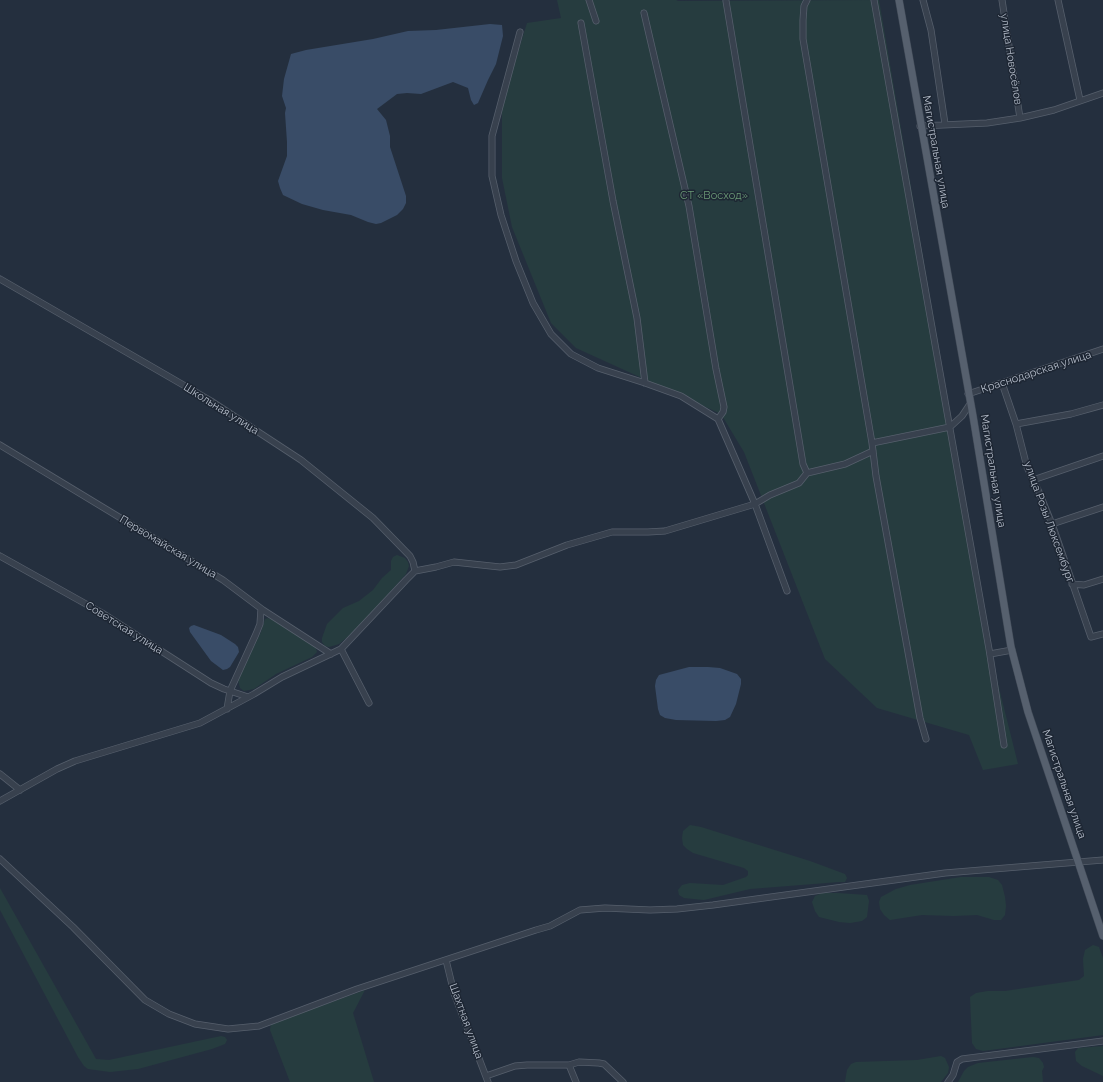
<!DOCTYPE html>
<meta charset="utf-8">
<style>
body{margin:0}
canvas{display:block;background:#242f3e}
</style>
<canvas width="1103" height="1082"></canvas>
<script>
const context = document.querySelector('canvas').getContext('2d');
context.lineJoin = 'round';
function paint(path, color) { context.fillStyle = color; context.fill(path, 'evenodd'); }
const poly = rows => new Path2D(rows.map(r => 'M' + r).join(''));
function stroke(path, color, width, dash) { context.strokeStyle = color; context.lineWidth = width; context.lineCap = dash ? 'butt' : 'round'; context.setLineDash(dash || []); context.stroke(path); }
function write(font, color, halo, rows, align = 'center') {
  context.font = font + ' Raleway,sans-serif'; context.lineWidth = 3; context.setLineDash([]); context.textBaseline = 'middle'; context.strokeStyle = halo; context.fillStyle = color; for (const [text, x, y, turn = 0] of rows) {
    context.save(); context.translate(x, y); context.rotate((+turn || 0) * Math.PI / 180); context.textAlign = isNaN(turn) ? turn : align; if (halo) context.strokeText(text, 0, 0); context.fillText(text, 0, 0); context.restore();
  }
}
paint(poly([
 [557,0,678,0,676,1,879,0,992,660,1018,764,983,770,969,735,877,708,825,659,744,452,721,414,576,348,551,323,512,227,502,178,502,104,527,23,561,18],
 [397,555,405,558,408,562,409,566,406,574,357,629,339,644,329,647,325,646,322,642,322,638,327,624,343,608,359,601,373,590,382,578,391,570,391,561,393,557],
 [268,618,272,619,315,646,317,652,312,657,276,674,254,689,244,691,240,688,238,680,261,632,265,619],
 [690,825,701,827,810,861,845,874,847,878,845,882,839,882,750,889,704,900,684,898,679,895,678,890,682,885,690,883,723,885,746,877,748,875,748,871,744,868,693,853,687,849,683,845,682,838,683,831],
 [961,877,989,877,998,880,1002,885,1005,897,1006,906,1005,915,1001,920,994,920,977,915,954,916,922,915,890,920,884,915,880,909,879,902,881,897,896,889,910,885],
 [0,888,96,1059,109,1060,221,1036,225,1037,227,1040,225,1044,212,1049,138,1069,110,1072,88,1069,84,1066,78,1057,0,910],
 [822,893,837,893,867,895,869,901,867,917,862,921,850,923,839,922,819,917,815,911,812,902,815,896],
 [1093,945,1099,947,1103,958,1103,1035,983,1051,976,1049,972,1043,970,997,976,993,988,991,1005,991,1079,980,1084,976,1083,959,1085,950],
 [365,990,353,1013,374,1082,290,1082,270,1030,271,1024],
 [1103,1046,1103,1076,1082,1066,1076,1061,1075,1052,1078,1048],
 [941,1056,945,1058,949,1067,948,1073,941,1082,845,1082,847,1070,851,1064,856,1062,917,1060],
 [1033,1057,1039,1058,1043,1063,1044,1067,1042,1071,1043,1082,958,1082,964,1071,968,1067,978,1063]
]), '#263c3f');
paint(poly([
 [490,24,502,25,503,36,496,64,488,80,478,103,474,105,471,100,468,88,453,82,421,94,407,93,397,94,377,109,386,120,390,136,390,147,406,196,406,203,403,209,397,215,381,223,376,224,368,222,351,215,323,210,302,204,283,195,280,188,278,181,287,156,287,142,285,113,286,108,282,96,284,79,291,54,306,50,373,39,408,31,436,30],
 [194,625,221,635,235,644,238,647,239,652,230,667,227,669,223,670,211,661,190,632,189,628,191,626],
 [689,667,708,667,720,668,737,674,741,679,741,684,736,704,730,717,725,720,716,721,676,720,665,718,660,715,658,709,655,686,656,680,659,675]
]), '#394c67');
const minor = poly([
 [589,0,596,21],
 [807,0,804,6,803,20,803,39,872,443,876,476,920,718,926,739],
 [874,0,989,649,1004,745],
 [923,0,931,30,945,124],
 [1002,0,1020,118],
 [1058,0,1080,100],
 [726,1,803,464,807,473],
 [644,13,689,206,716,369,724,407,723,412,718,419],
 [581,23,613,201,637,318,645,383],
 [520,32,492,136,492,176,501,215,516,261,533,303,551,334,571,354,598,368,645,383,681,396,718,419,755,504,787,591],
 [920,126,987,123,1020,118,1054,110,1103,93],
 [0,279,211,401,301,460,373,518,410,556,413,562,415,571],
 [1002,383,1016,424,1027,467,1039,492,1052,524,1091,637,1103,634],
 [968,394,1103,349],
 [1016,424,1071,414,1103,405],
 [872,443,950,427,962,416,970,404],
 [0,445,223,580,263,610,331,654],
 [1033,480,1103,456],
 [1052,524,1103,507],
 [0,556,102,613,211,683,224,689,248,697],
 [1072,584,1084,585,1103,579],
 [341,649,369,703],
 [990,654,1012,650],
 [227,709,230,691,256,634,260,624,261,609],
 [0,774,20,790],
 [0,801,57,769,75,761,200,723,254,694,282,677,341,649,406,580,415,571,436,567,454,562,500,567,516,565,567,545,612,532,648,532,665,531,755,504,770,495,799,483,807,473,845,464,873,451],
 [0,859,73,927,145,1000,169,1014,195,1024,228,1029,259,1026,357,989,536,930,550,926,580,910,605,908,650,910,677,909,713,905,945,873,1103,860],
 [446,960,454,993,488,1082],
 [569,1065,576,1082],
 [486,1076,515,1066,527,1065,569,1065,579,1062,599,1063,604,1064,623,1082],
 [948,1082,953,1075,957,1062,962,1059,1103,1041]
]);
const major = poly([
 [899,0,973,416,1011,647,1028,712,1103,936]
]);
stroke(minor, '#565f6c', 7);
stroke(major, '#414a57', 8);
stroke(minor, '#38414e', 5.5);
stroke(major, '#56606e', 7);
write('11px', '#b4bcc9', '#1d2633', [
 ["улица Новосёлов",1011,59,81],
 ["Магистральная улица",936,152,80],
 ["Краснодарская улица",1036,372,-18],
 ["Школьная улица",221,409,32],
 ["Магистральная улица",993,471,81],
 ["улица Розы Люксембург",1049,522,70],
 ["Первомайская улица",168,547,31],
 ["Советская улица",124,628,32],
 ["Магистральная улица",1064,784,71],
 ["Шахтная улица",466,1021,70]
]);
write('11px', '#6b9a76', '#1d2633', [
 ["СТ «Восход»",714,196]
]);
</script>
